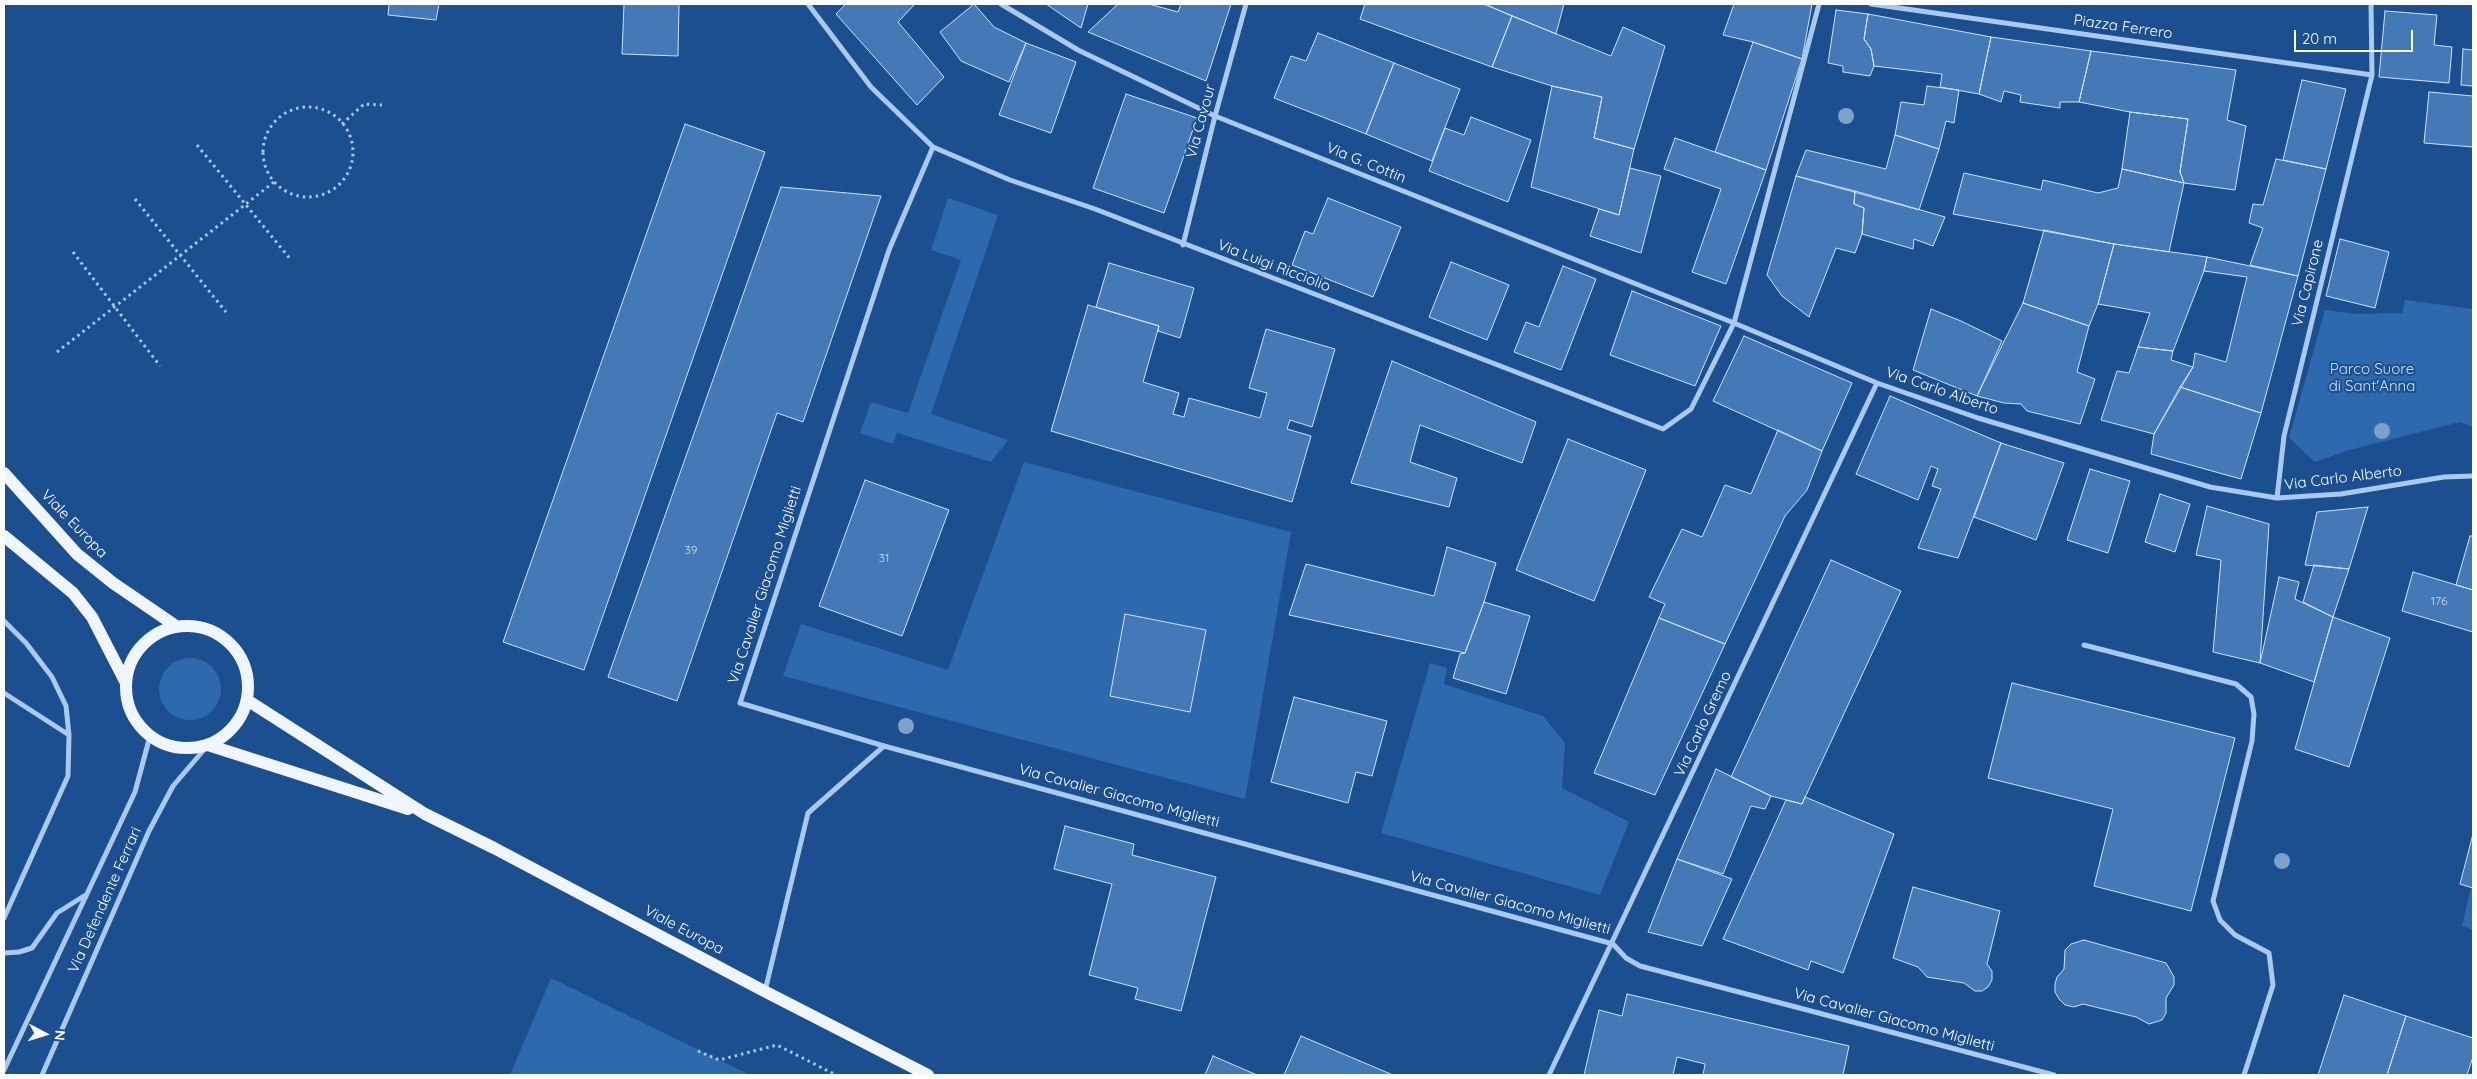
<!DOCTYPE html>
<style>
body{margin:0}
#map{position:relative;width:2477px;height:1079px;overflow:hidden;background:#1b4f8f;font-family:Quicksand,sans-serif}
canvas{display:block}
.frame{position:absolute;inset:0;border:5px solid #fff;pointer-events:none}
.north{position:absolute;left:20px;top:1009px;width:50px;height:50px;-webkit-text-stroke:4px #1b4f8f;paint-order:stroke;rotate:95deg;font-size:14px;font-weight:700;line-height:20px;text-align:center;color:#fff}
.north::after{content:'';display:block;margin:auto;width:18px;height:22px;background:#fff;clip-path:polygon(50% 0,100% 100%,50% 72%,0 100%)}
.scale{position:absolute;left:2294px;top:30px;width:119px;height:22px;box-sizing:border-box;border:2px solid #fff;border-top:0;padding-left:6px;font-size:15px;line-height:18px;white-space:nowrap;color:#fff;-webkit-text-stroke:4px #1b4f8f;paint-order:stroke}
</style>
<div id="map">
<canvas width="2477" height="1079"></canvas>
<div class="frame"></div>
<div class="north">N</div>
<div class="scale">20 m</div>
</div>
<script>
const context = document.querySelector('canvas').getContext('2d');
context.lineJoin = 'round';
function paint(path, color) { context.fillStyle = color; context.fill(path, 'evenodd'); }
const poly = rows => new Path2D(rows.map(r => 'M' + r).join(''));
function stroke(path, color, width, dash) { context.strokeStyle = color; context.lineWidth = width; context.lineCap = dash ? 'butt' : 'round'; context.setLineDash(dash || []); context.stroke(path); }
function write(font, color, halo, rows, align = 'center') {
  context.font = font + ' Quicksand,sans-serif'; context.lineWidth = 4; context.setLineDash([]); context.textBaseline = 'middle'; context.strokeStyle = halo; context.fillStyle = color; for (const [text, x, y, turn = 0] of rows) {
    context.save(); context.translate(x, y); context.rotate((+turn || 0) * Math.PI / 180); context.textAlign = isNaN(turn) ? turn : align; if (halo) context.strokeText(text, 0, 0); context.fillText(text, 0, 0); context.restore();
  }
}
paint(poly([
 [948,198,998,215,931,414,1008,440,991,462,897,433,893,444,860,433,871,402,908,413,961,260,931,250],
 [2405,300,2473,309,2473,427,2460,422,2349,450,2315,462,2289,438,2325,310,2357,314,2402,313],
 [1024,462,1291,532,1245,799,783,676,801,624,948,670],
 '159 689a31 31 0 1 1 62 0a31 31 0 1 1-62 0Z',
 [1430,663,1447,668,1444,684,1543,716,1565,743,1562,788,1629,822,1600,895,1381,833],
 [2471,887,2473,888,2473,930,2462,926],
 [551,978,750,1075,510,1075]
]), '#2e69ad');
const building = poly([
 [389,4,439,4,436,20,388,15,389,4],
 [624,4,679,4,678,56,622,54,624,4],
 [846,4,915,4,898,22,944,77,917,105,836,14,846,4],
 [974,4,994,27,1026,43,1009,82,961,61,940,32,974,4],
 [1046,4,1088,4,1081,28,1046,4],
 [1118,4,1149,4,1178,12,1181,4,1231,4,1206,81,1088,32,1118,4],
 [1365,4,1484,4,1512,16,1492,67,1360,19,1365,4],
 [1484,4,1564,4,1556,34,1484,4],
 [1734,4,1812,4,1802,59,1753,42,1723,35,1734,4],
 [1836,10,1868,14,1864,39,1871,49,1874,66,1870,76,1843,72,1843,66,1828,63,1836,10],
 [2385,11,2437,15,2434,45,2452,47,2449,83,2379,77,2385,11],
 [1868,14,1991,37,1979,94,1940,87,1942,74,1874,66,1871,49,1864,39,1868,14],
 [1512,16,1611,56,1623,27,1665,46,1634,149,1594,138,1602,97,1552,86,1492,67,1512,16],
 [1318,33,1394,63,1366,134,1274,98,1291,56,1306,61,1318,33],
 [1991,37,2091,51,2079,102,2060,102,2060,108,2020,102,2021,95,2004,91,2001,102,1979,94,1991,37],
 [1753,42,1802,59,1766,170,1715,152,1753,42],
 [1026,43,1076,62,1051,133,999,115,1026,43],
 [2463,49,2473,50,2473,86,2461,85,2463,49],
 [2091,51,2236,70,2227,120,2246,126,2235,190,2184,183,2180,172,2188,119,2130,112,2079,102,2091,51],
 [1394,63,1460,89,1432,161,1366,134,1394,63],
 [2302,80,2346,89,2326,169,2283,160,2302,80],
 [1552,86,1602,97,1594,138,1634,149,1619,215,1531,187,1552,86],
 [1927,86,1959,90,1954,123,1946,121,1939,149,1895,135,1901,102,1924,105,1927,86],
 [2429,92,2473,96,2473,147,2424,143,2429,92],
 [1126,94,1197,118,1164,213,1093,188,1126,94],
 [2130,112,2188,119,2180,172,2184,183,2122,169,2130,112],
 [1471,117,1531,140,1508,202,1429,171,1445,128,1464,135,1471,117],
 [685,124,765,152,584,670,503,642,685,124],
 [1895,135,1939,149,1919,210,1796,176,1806,150,1886,169,1895,135],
 [1675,138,1766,170,1726,284,1692,272,1721,189,1664,169,1675,138],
 [2276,159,2326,169,2298,276,2250,265,2263,228,2249,223,2253,204,2263,205,2276,159],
 [1630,168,1661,176,1641,253,1590,236,1599,209,1619,215,1630,168],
 [2122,169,2184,183,2169,252,2114,244,1953,214,1964,173,2041,190,2043,180,2098,193,2118,188,2122,169],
 [1796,176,1855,191,1854,204,1864,208,1862,234,1855,253,1836,248,1809,317,1782,296,1767,275,1796,176],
 [781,187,881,196,803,422,777,413,677,701,608,677,781,187],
 [1855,191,1945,217,1933,246,1914,239,1913,249,1862,234,1864,208,1854,204,1855,191],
 [1328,198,1401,227,1373,297,1292,265,1305,231,1313,234,1328,198],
 [2044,230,2114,244,2098,304,2089,326,2023,303,2044,230],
 [2340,239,2389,252,2375,308,2326,296,2340,239],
 [2114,244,2207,257,2204,271,2173,351,2138,347,2150,313,2098,304,2114,244],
 [2207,257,2298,276,2261,413,2180,387,2193,367,2195,353,2226,362,2247,277,2204,271,2207,257],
 [1451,262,1509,285,1487,340,1429,317,1451,262],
 [1109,263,1194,288,1180,338,1158,331,1159,326,1096,307,1109,263],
 [1563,266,1596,279,1561,370,1514,352,1526,322,1539,327,1563,266],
 [1632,291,1721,326,1695,386,1610,355,1632,291],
 [2023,303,2089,326,2077,372,2095,379,2080,424,2027,411,2021,404,2004,403,1977,396,2023,303],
 [1088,305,1159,326,1143,382,1179,393,1173,414,1184,417,1189,398,1260,418,1267,393,1249,388,1266,329,1335,349,1312,427,1290,420,1287,429,1311,436,1292,502,1051,431,1088,305],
 [1931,309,1961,321,2002,341,1977,396,1913,370,1931,309],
 [1744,336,1852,383,1822,451,1713,401,1744,336],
 [2138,347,2173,351,2171,360,2193,367,2154,434,2101,420,2117,371,2129,373,2138,347],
 [1392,361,1536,422,1522,463,1420,425,1410,462,1457,478,1449,507,1351,483,1392,361],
 [2180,387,2261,413,2241,479,2151,454,2154,434,2180,387],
 [1890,396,2001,443,1958,558,1918,548,1941,489,1932,486,1938,469,1931,466,1918,500,1856,474,1890,396],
 [1778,430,1822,451,1807,490,1785,516,1725,644,1659,618,1665,604,1649,597,1682,529,1702,537,1725,485,1751,494,1778,430],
 [1568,439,1646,470,1594,601,1516,570,1568,439],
 [2001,443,2064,463,2036,540,1974,517,2001,443],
 [2090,469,2130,481,2108,553,2067,540,2090,469],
 [865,480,949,510,902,636,819,606,865,480],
 [2160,494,2190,504,2175,552,2145,542,2160,494],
 [2207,506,2269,524,2260,663,2213,652,2221,560,2196,555,2207,506],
 [2368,507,2349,569,2305,565,2317,512,2368,507],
 [2470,536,2473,536,2473,590,2456,585,2470,536],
 [1447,547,1496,563,1484,602,1465,653,1289,615,1306,564,1434,596,1447,547],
 [1831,560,1901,591,1802,804,1771,796,1731,777,1831,560],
 [2314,565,2349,569,2333,617,2303,602,2314,565],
 [2413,572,2473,590,2473,632,2402,611,2413,572],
 [2279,577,2299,582,2295,599,2333,617,2314,682,2260,663,2279,577],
 [1484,602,1530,616,1506,694,1453,678,1460,654,1465,653,1484,602],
 [1125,614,1206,630,1190,712,1110,696,1125,614],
 [2333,617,2390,638,2349,767,2295,749,2333,617],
 [1659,618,1725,644,1655,795,1594,773,1659,618],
 [2012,683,2235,738,2191,911,2094,886,2113,809,1988,778,2012,683],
 [1294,697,1387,721,1372,776,1356,772,1348,803,1271,782,1294,697],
 [1716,769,1771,796,1765,809,1751,806,1723,874,1677,859,1716,769],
 [1805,797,1894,834,1843,973,1811,961,1808,970,1723,939,1786,800,1802,804,1805,797],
 [1065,826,1134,844,1132,855,1216,877,1181,1011,1135,999,1138,988,1089,975,1112,884,1054,869,1065,826],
 [2473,834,2473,888,2460,884,2473,834],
 [1677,859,1732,879,1702,946,1648,932,1677,859],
 [1913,887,2000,911,1987,964,1992,971,1992,980,1988,987,1982,991,1975,991,1964,983,1927,977,1918,967,1893,958,1913,887],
 [2084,940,2166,963,2174,977,2174,985,2166,998,2166,1013,2162,1020,2149,1024,2136,1017,2083,1004,2074,1007,2065,1005,2059,999,2055,992,2055,984,2057,977,2064,969,2065,950,2071,944,2084,940],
 [1627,994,1849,1046,1843,1075,1703,1075,1705,1064,1677,1057,1673,1075,1584,1075,1599,1010,1622,1016,1627,994],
 [2344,995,2406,1016,2387,1075,2318,1075,2344,995],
 [2406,1016,2473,1038,2473,1057,2467,1075,2387,1075,2406,1016],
 [1301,1036,1393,1075,1284,1075,1301,1036],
 [1213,1056,1257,1075,1205,1075,1213,1056]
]);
paint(building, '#4478b7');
stroke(building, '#cfe3fa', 1);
stroke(poly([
 '263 152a45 45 0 1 1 90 0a45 45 0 1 1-90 0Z',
 [342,124,364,104,382,105],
 [197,145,291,260],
 [135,199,226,312],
 [73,252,160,366],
 [57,352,274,182],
 [698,1051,719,1060,777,1045,836,1075]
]), '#a9c9ee', 3, [2.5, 4]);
stroke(poly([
 [808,4,871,87,933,147,1010,180,1095,209,1663,429,1691,409,1734,323,1819,4],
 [1001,4,1078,50,1215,116,1734,323,1877,383,1978,418,2210,487,2277,498,2341,494,2444,477,2473,476],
 [1871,4,2372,75],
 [933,147,889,250,740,703,884,746,1613,944,1626,958,1640,966,2054,1075],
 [1183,245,1215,116,1246,4],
 [2277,498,2284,436,2372,75,2371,4],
 [4,621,26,643,52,677,66,706,69,735,68,776,4,918],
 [2084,645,2236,684,2251,697,2254,714,2252,741,2213,901,2220,920,2235,935,2269,953,2273,985,2244,1075],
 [4,693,69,735],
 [4,953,19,952,32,948,57,913,84,896],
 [765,991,808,813,884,746],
 [4,1070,135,792,150,736],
 [42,1075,149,831,173,786,208,745],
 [1549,1075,1877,383]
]), '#a9c9ee', 5);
stroke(poly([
 [4,473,77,554,113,583,176,626],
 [4,536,73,593,92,617,126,683],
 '126 687a61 61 0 1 1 122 0a61 61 0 1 1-122 0Z',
 [247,700,425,814,494,848,764,991,928,1075],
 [208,745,408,809]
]), '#f0f6ff', 12);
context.fillStyle = '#7ea0ca';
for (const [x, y] of [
 [1846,116],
 [2382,431],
 [906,726],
 [2282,861]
]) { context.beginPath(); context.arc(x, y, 8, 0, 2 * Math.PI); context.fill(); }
write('12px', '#d0dded', null, [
 ["39",691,550],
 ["31",884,558],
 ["176",2439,601]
]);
write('15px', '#fff', '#1b4f8f', [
 ["Piazza Ferrero",2123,27,8],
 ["Via Cavour",1201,121,-75],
 ["Via G. Cottin",1366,163,22],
 ["Via Luigi Ricciolio",1274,266,21],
 ["Via Capirone",2308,283,-76],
 ["Via Carlo Alberto",1942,391,19],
 ["Via Carlo Alberto",2343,478,-7],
 ["Viale Europa",74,524,46],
 ["Via Cavalier Giacomo Miglietti",765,585,-72],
 ["Via Carlo Gremo",1703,724,-65],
 ["Via Cavalier Giacomo Miglietti",1119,796,15],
 ["Via Defendente Ferrari",105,900,-66],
 ["Via Cavalier Giacomo Miglietti",1510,903,15],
 ["Viale Europa",684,930,28],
 ["Via Cavalier Giacomo Miglietti",1894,1020,15]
]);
write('15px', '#cfe3fa', '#1b4f8f', [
 ["Parco Suore",2372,369],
 ["di Sant'Anna",2372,386]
]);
</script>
